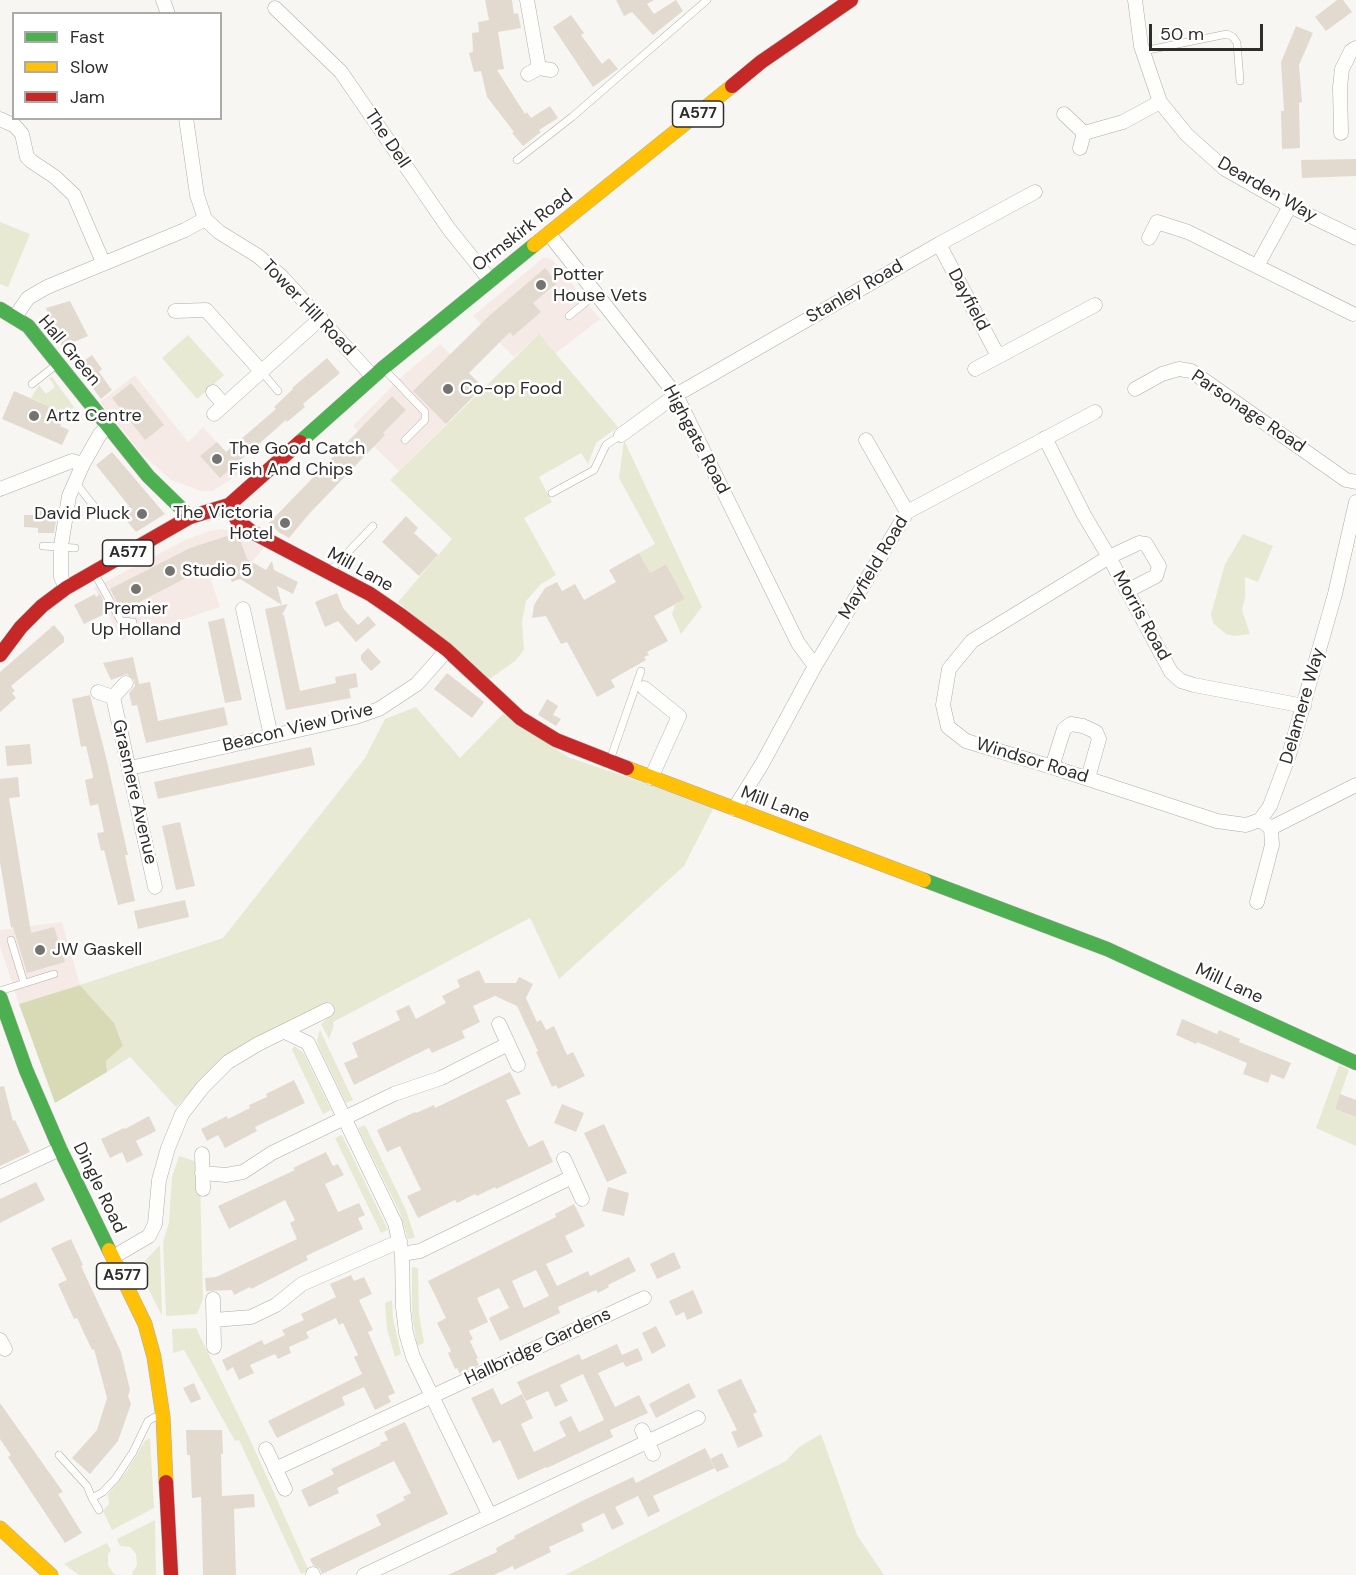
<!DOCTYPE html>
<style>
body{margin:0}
#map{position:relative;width:1356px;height:1575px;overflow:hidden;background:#f7f6f3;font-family:"DM Sans",sans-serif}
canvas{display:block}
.legend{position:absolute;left:12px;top:12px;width:210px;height:108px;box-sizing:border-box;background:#fff;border:2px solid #ababaa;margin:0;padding:8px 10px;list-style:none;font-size:18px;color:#2e2d2b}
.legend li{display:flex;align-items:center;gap:12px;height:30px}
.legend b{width:30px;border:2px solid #ababaa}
.scale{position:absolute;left:1149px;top:24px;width:114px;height:27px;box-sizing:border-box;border:3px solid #2e2d2b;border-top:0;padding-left:8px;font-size:18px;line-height:21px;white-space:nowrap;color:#2e2d2b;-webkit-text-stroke:4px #fff;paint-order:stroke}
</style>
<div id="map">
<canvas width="1356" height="1575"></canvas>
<ul class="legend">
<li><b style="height:8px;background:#4caf50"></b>Fast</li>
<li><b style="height:8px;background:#ffc107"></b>Slow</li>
<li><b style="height:8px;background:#c62828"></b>Jam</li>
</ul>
<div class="scale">50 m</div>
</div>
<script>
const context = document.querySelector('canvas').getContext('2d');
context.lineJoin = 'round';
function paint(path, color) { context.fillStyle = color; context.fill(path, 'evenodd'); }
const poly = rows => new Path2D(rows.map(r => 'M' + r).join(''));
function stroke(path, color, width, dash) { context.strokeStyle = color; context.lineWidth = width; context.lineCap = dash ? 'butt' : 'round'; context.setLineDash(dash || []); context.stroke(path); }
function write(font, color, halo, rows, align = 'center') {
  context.font = font + ' "DM Sans",sans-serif'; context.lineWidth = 5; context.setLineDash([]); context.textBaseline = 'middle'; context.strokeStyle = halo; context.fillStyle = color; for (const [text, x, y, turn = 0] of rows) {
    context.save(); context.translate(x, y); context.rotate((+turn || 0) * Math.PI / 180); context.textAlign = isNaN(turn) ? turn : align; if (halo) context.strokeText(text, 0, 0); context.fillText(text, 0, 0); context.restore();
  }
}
paint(poly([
 [543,258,548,258,553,260,600,319,555,354,538,335,514,357,473,316],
 [440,344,483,387,399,471,353,426,399,379],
 [135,375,188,442,203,427,243,471,213,491,202,491,171,480,141,453,100,402],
 [222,529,233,531,264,548,248,566,211,580,220,607,122,640,94,588,185,540,209,531],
 [62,922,80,985,19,1004,0,946,0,930]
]), '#f6eae7');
paint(poly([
 [0,222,30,234,8,287,0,284],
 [539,334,618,427,596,443,588,464,581,453,539,477,552,502,524,518,556,575,541,584,526,601,522,621,524,650,515,661,488,680,398,602,452,539,390,480],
 [188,335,224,375,197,399,162,358],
 [52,377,74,407,66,414,31,398,39,385,46,394,55,387,49,378],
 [624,440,702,607,681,634,672,614,675,605,685,599,666,564,650,573,639,553,655,544,619,478],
 [1243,534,1273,546,1258,582,1245,577,1245,597,1242,610,1250,634,1234,636,1226,634,1213,623,1211,614,1225,564],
 [416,707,460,758,503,714,568,757,714,807,684,866,559,979,530,918,333,1022,334,1025,329,1039,321,1024,330,1016,323,1004,257,1037,223,1057,176,1107,130,1057,107,1072,106,1061,123,1046,114,1023,80,985,223,938,365,758,385,719],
 [320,1030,353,1100,346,1103,319,1047,317,1040],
 [294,1046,303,1052,331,1110,323,1114,292,1050],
 [1339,1065,1349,1070,1335,1109,1356,1117,1356,1146,1316,1128],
 [365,1125,406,1210,415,1238,408,1239,400,1213,358,1128],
 [342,1135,388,1230,381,1233,335,1138],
 [179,1156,198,1162,200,1179,203,1299,197,1314,166,1316,163,1241,169,1223,172,1177],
 [160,1245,162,1316,142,1276,142,1267,145,1261],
 [412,1267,418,1268,419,1314,424,1343,417,1346,412,1315],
 [392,1300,393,1318,401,1354,395,1357,387,1329,385,1303],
 [196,1328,248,1435,309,1571,301,1574,239,1440,235,1441,184,1350,173,1353,172,1329],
 [821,1434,857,1535,884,1575,565,1575,786,1461,799,1447],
 [150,1438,154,1508,112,1530,103,1511,109,1504,108,1494,127,1471,145,1441],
 [155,1520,156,1575,133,1575,132,1573,137,1565,136,1554,130,1547,120,1546,117,1539],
 [107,1543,111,1550,108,1555,108,1565,113,1573,117,1575,79,1575,64,1564]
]), '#e8e9d3');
paint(poly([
 [80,985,114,1023,123,1046,106,1061,107,1072,55,1103,19,1004]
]), '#d8dab6');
paint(poly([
 [485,0,512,0,514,14,518,13,521,28,498,32,504,69,497,70,525,114,527,112,531,118,550,106,558,118,539,130,541,132,523,146,512,133,514,132,487,97,481,71,474,72,469,53,473,52,472,33,479,32,478,22,489,20],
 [616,0,654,0,647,4,654,14,676,0,683,11,653,35,632,12,624,16],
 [1337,0,1343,0,1352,12,1326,31,1315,17],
 [571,15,584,33,581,35,602,64,609,58,618,69,593,87,553,27],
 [1296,26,1313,33,1299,65,1302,102,1299,103,1300,148,1282,149,1281,111,1284,111,1281,62],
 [1356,159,1356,176,1302,178,1301,160],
 [545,268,557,283,533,303,541,312,513,336,510,332,469,373,483,387,446,424,413,391,489,316],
 [70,301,88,336,62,347,46,308],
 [92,355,102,369,99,372,112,390,101,399,76,366],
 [327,358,340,373,303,404,305,407,287,422,286,420,220,478,200,456,217,442,226,452,276,409,274,407,293,389,292,388],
 [131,383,164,425,145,440,112,398],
 [14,391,66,414,60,426,69,430,62,445,2,419],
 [392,396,406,410,383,433,385,435,309,514,289,538,280,533,269,523],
 [112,452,165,514,136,532,120,513,129,506,96,465],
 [39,509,58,510,54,533,38,533,38,528,24,527,24,515,39,515],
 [406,516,418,528,414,533,438,555,419,576,382,542],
 [227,536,229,540,239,537,247,559,266,570,272,561,274,570,298,582,293,594,277,586,282,605,240,579,232,582,225,564,212,569,211,565,124,610,122,606,120,607,110,589,190,548],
 [639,553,650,573,666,564,685,599,654,616,668,641,647,652,649,655,644,657,646,660,611,680,615,687,597,697,567,642,561,644,546,616,532,618,534,605,545,588,557,582,562,591,575,584,584,600,616,582,609,570],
 [337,593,343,608,358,625,368,616,376,625,356,642,338,621,325,627,315,602],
 [95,594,96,597,100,594,109,612,84,624,74,605],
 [288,604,282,615,284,615,300,691,336,683,335,677,356,673,358,687,349,689,351,698,286,710,265,609],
 [224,618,242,700,225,703,208,622],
 [54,625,64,637,64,642,11,686,15,691,12,693,16,698,0,712,0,672],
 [368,648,381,662,371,671,361,660,361,655],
 [133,657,139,684,150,682,158,721,224,707,228,725,146,743,137,705,132,706,129,693,135,686,134,680,127,674,111,680,103,663],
 [447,673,484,702,472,718,434,689],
 [90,695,106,757,128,855,125,855,135,901,118,905,104,850,101,851,97,833,104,832,98,804,90,806,85,780,93,778,93,776,86,746,81,747,72,699],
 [547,699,558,706,553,715,561,719,556,726,538,715],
 [30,744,32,764,7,766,5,746],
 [311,747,315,765,158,799,154,782],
 [18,777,20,797,9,798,31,933,54,927,65,962,27,973,13,927,11,928,0,862,0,779],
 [180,822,195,886,176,890,162,826],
 [185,900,189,917,138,929,134,911],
 [479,970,485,983,516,983,519,977,533,984,526,998,537,1022,541,1020,546,1030,554,1026,567,1055,573,1052,585,1076,558,1089,556,1085,552,1087,536,1052,538,1051,517,1006,495,996,473,1006,480,1022,462,1031,465,1038,432,1053,429,1048,354,1085,344,1063,358,1057,352,1043,400,1020,396,1011,409,1005,416,1019,446,1003,442,996,460,987,457,980],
 [1182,1019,1217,1034,1219,1030,1240,1039,1239,1042,1291,1063,1284,1079,1271,1074,1268,1083,1243,1074,1247,1063,1197,1042,1196,1044,1176,1035],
 [510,1072,521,1094,506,1100,522,1134,529,1147,543,1140,553,1162,496,1189,495,1187,477,1196,475,1194,457,1203,455,1200,418,1218,407,1196,421,1190,400,1146,387,1152,377,1130,415,1112,416,1113,434,1105,435,1108],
 [294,1080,305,1103,255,1127,257,1131,225,1148,218,1135,207,1141,201,1129,227,1116,228,1119,250,1108,249,1105,267,1097,266,1094],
 [4,1086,13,1121,15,1120,30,1152,0,1166,0,1087],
 [1340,1094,1356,1100,1356,1117,1335,1109],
 [562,1104,584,1113,576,1132,554,1123],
 [149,1116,156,1131,136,1141,143,1155,127,1163,122,1152,110,1158,101,1139,124,1128,125,1129],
 [604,1124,627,1173,607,1182,584,1133],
 [326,1152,333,1166,338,1164,344,1175,325,1184,338,1212,359,1203,365,1215,358,1218,363,1229,306,1256,308,1260,251,1289,250,1287,234,1295,232,1290,206,1291,205,1278,216,1277,297,1239,290,1223,295,1220,285,1200,229,1229,218,1206,295,1170,293,1168],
 [36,1182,45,1200,0,1223,0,1199],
 [608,1187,629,1193,624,1216,602,1211],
 [574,1204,585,1226,565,1236,573,1252,546,1264,557,1286,588,1271,590,1276,629,1257,636,1271,608,1285,609,1287,598,1293,596,1290,558,1307,560,1313,500,1341,489,1318,509,1308,499,1288,477,1298,488,1322,469,1331,473,1339,470,1341,478,1358,476,1359,479,1365,460,1374,457,1368,455,1369,448,1353,451,1351,437,1323,446,1318,428,1281,556,1217,555,1214],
 [536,1270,549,1296,524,1308,512,1281],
 [71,1239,83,1265,81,1266,121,1352,130,1390,128,1396,131,1404,118,1441,90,1474,72,1458,97,1430,107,1398,94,1349,92,1350,77,1318,74,1319,58,1284,67,1280,51,1248],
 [674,1252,681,1268,657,1279,650,1264],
 [351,1275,354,1281,364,1277,372,1294,359,1300,373,1330,368,1332,395,1393,388,1396,391,1402,375,1410,364,1387,342,1397,345,1405,277,1438,268,1421,362,1374,354,1357,358,1355,343,1323,339,1325,336,1318,306,1332,309,1338,289,1347,291,1353,278,1359,275,1354,250,1365,254,1373,239,1380,233,1367,227,1371,222,1360,262,1340,264,1345,285,1335,282,1330,304,1320,301,1314,336,1297,330,1284],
 [693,1290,703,1313,687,1320,684,1312,676,1316,669,1301],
 [656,1326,666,1346,652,1354,642,1333],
 [617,1344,622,1355,638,1348,643,1360,626,1367,623,1362,598,1373,615,1407,639,1395,648,1413,610,1430,613,1437,547,1468,546,1467,518,1480,500,1440,493,1443,471,1398,493,1388,501,1405,522,1394,533,1418,521,1424,534,1452,566,1436,559,1422,571,1416,579,1432,604,1420,583,1374,560,1385,568,1401,555,1407,548,1391,526,1401,517,1382,579,1354,582,1360],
 [741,1379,757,1412,753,1414,763,1436,738,1448,731,1432,737,1430,717,1390],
 [194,1383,201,1399,191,1403,183,1388],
 [689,1383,696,1397,656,1418,649,1404],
 [0,1403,63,1492,58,1494,82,1533,65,1543,8,1457,11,1455,0,1439],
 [405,1422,448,1514,322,1574,320,1569,313,1565,310,1559,381,1525,376,1515,405,1500,403,1497,411,1493,394,1461,337,1488,339,1493,309,1507,301,1490,334,1474,331,1469,381,1445,380,1443,388,1440,384,1432],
 [186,1430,222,1430,223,1454,221,1454,222,1496,254,1494,255,1507,234,1509,236,1575,203,1575,201,1497,192,1498,190,1455,187,1455],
 [705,1448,715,1468,653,1496,660,1511,648,1517,638,1496,615,1507,624,1524,612,1530,604,1513,581,1524,584,1531,549,1547,551,1552,514,1570,513,1566,494,1575,448,1575,497,1552,496,1548,515,1538,514,1536,586,1499,633,1477,636,1483],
 [722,1453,729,1467,717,1472,710,1459]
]), '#e3dacf');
const lane = poly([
 [1143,51,1227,34,1233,37,1237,43,1240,81],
 [517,160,572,117,707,0],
 [569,316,597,293],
 [385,370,425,412,425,420,405,440],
 [261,371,278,391],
 [32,384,56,365],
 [75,482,93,505],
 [552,493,594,470,606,445,621,435],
 [43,546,75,548],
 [330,571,373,526],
 [96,576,121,621,133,622],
 [610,760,641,671],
 [11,940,24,983],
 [0,991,54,974],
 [59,1455,87,1486,92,1498,103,1492,116,1478,133,1452,148,1421,155,1417,160,1417],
 [92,1498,99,1510]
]);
const street = poly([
 [163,0,168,14],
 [527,0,539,68],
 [1135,0,1141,46,1160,102,1187,135,1225,169,1290,206,1356,238],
 [275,8,341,72,449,229,490,280],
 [528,74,539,68,551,70],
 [1064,114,1084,133,1123,122,1160,102],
 [186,118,197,195,205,219,219,232,258,256,282,277,373,377],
 [0,119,15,126,22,134,27,157,31,161,55,177,74,195,103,262],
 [1341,133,1340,87,1342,69,1351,51,1356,48],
 [1080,148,1084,133],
 [549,234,676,395,798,643,815,666],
 [1149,238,1157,222,1188,232,1353,314],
 [939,244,998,356],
 [1257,266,1290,206],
 [175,311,206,310,261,371],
 [15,317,28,298,47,287,185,230,205,219],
 [975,369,1095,305],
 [1135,389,1162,374,1179,369,1191,371,1346,480,1356,482],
 [213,392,224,405],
 [214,414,321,318],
 [621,435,676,395,939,244,1035,192],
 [1045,438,1084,515,1109,557,1171,672,1181,681,1194,685,1304,706],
 [866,440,907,512],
 [0,489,72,461,83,464],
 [66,588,61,577,61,546,69,496,83,464,100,434,107,427],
 [1127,591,1156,576,1159,566,1146,544,1139,543,1109,557,972,641,949,669,943,705,948,727,966,741,1052,767,1217,821,1246,825,1260,820],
 [243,609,271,736],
 [644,688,679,716,651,778],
 [98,692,113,697,126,683],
 [113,697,155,887],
 [1052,767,1064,729,1071,724,1083,726,1096,732,1099,739,1088,778],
 [130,768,356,717,379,709,417,684,447,650],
 [734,809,762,764,815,666,907,512,1095,412],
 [1271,828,1356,785],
 [1257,902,1272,845,1271,828,1260,820,1270,806,1289,755,1335,594,1356,502],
 [499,1024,518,1065],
 [285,1032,308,1043,395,1223,402,1254,403,1307,406,1333,413,1357,490,1516],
 [202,1154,203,1189],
 [564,1159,582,1199],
 [202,1173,226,1175,243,1172,272,1153,394,1094,441,1078,508,1044],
 [0,1177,60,1149],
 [402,1254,420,1251,572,1177],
 [113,1257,149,1236,155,1224,159,1180,168,1148,182,1114,203,1087,228,1062,258,1044,327,1010],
 [213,1299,214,1347],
 [214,1320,251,1317,276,1305,302,1284,400,1241],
 [0,1340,5,1349],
 [642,1430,653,1454],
 [266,1449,285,1489],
 [275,1469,644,1298],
 [313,1574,313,1575],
 [364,1575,698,1418]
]);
const fast = poly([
 [0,309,28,326,148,476,190,517],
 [300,442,383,368,534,245],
 [924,880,1107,949,1356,1063],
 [0,997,26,1070,60,1149,109,1250]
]);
const slow = poly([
 [534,245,732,86],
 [627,768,924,880],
 [109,1250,145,1324,154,1357,163,1417,166,1482],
 [0,1528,51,1575]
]);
const jam = poly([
 [732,86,761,62,851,0],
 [229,505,237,520,252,532,370,594,402,616,447,650,520,718,556,740,627,768],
 [0,655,21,627,42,606,66,588,190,517,229,505,300,442],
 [166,1482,171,1575]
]);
stroke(lane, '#aeadaa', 8);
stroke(street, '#aeadaa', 15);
stroke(fast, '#aeadaa', 15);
stroke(slow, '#aeadaa', 15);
stroke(jam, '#aeadaa', 15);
stroke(lane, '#fefefd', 7);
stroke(street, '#fefefd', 14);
stroke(fast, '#4caf50', 14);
stroke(slow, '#ffc107', 14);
stroke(jam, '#c62828', 14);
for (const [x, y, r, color] of [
 [541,285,6,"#747371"],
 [448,389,6,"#747371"],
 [34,416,6,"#747371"],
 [217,459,6,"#747371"],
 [142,514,6,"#747371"],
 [285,523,6,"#747371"],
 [170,571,6,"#747371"],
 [136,589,6,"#747371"],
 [40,950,6,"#747371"]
]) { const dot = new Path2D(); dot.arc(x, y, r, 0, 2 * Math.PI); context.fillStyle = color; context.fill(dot); stroke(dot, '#fff', 2); }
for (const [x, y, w] of [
 [698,114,51],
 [128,553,51],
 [122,1276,51]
]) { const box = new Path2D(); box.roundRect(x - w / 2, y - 13, w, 26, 4.5); context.fillStyle = '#fff'; context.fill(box); stroke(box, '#2e2d2b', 1.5); }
write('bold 16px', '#2e2d2b', null, [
 ["A577",698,114],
 ["A577",128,553],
 ["A577",122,1276]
]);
write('18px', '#2e2d2b', '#fff', [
 ["The Dell",387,139,56],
 ["Dearden Way",1267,190,30],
 ["Ormskirk Road",523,231,-38],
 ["Stanley Road",855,292,-30],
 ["Dayfield",968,300,62],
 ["Tower Hill Road",308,308,46],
 ["Hall Green",69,351,50],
 ["Parsonage Road",1248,412,34],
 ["Highgate Road",696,440,62],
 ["Mayfield Road",874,568,-59],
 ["Mill Lane",360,570,29],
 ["Morris Road",1141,616,61],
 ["Delamere Way",1303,706,-74],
 ["Beacon View Drive",298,728,-14],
 ["Windsor Road",1032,761,17],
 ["Grasmere Avenue",134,792,77],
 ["Mill Lane",775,805,21],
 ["Mill Lane",1229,984,25],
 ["Dingle Road",99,1188,64],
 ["Hallbridge Gardens",538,1347,-25]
]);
write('18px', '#2e2d2b', '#fff', [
 ["Potter",553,275],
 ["House Vets",553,296],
 ["Co-op Food",460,389],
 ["Artz Centre",46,416],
 ["The Good Catch",229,449],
 ["Fish And Chips",229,470],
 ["The Victoria",273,513,"right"],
 ["Hotel",273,534,"right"],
 ["David Pluck",130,514,"right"],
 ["Studio 5",182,571],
 ["Premier",136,609,"center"],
 ["Up Holland",136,630,"center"],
 ["JW Gaskell",52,950]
], 'left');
</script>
